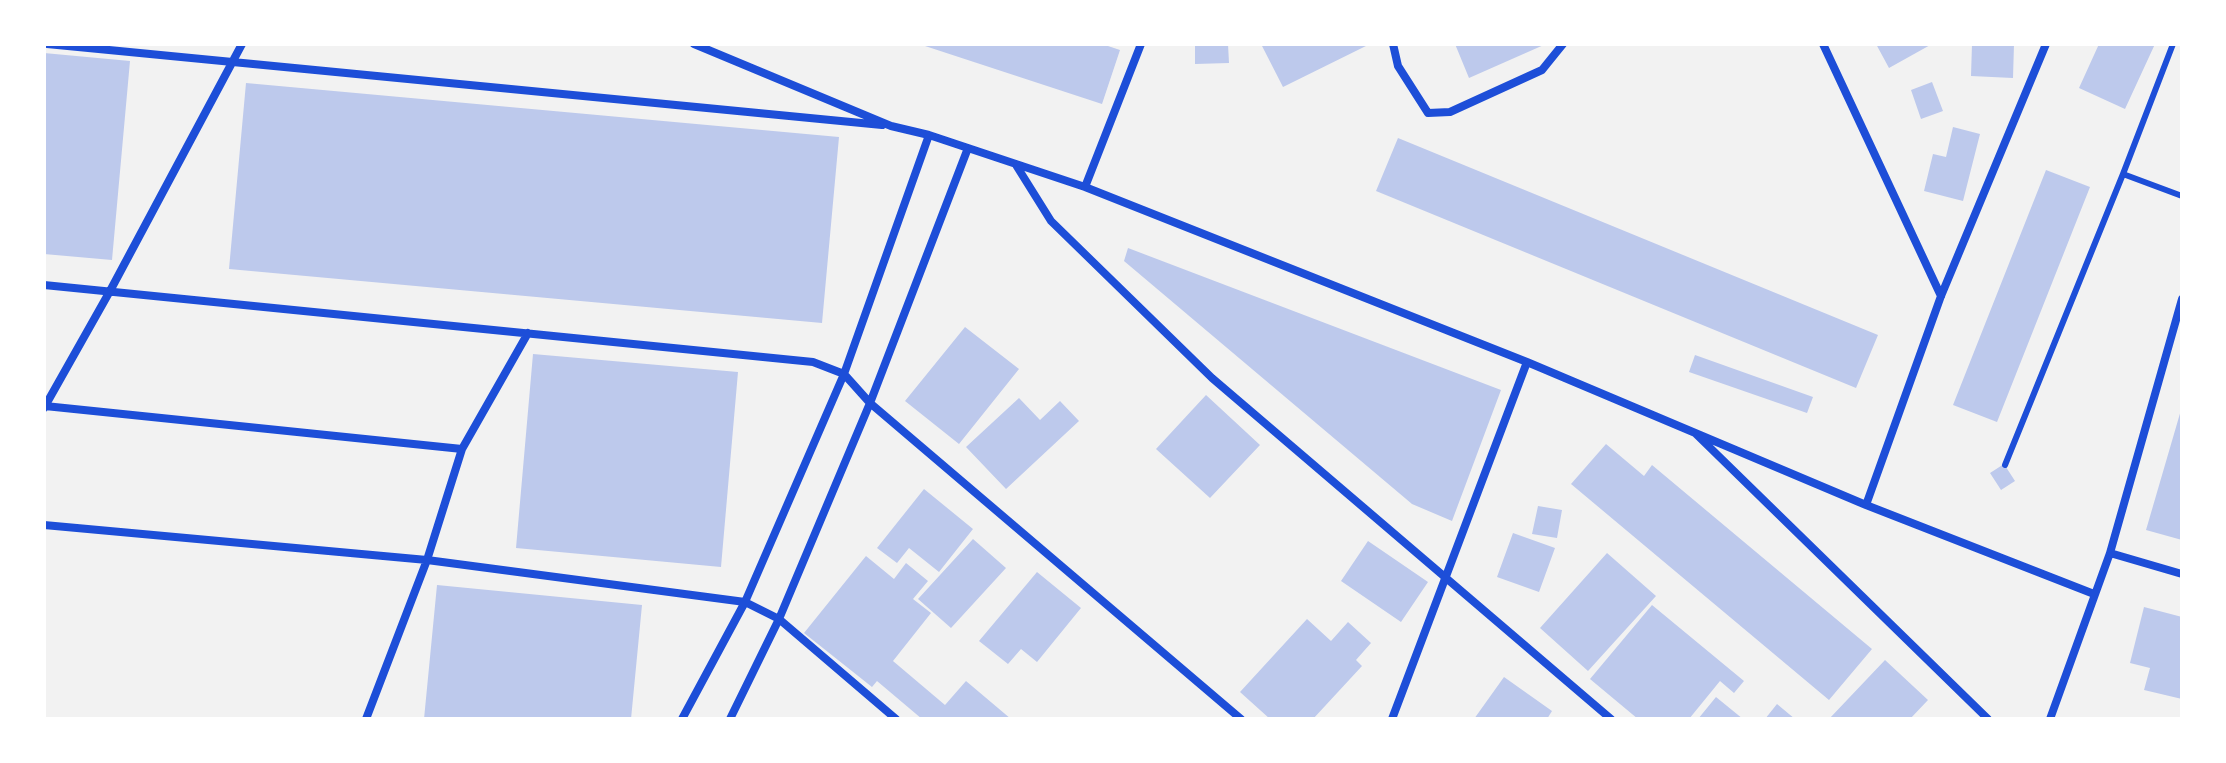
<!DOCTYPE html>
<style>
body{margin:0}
#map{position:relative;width:2226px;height:763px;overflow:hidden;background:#f2f2f2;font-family:Signika,sans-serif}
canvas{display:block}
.frame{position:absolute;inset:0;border:46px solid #fff;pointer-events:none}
</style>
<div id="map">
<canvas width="2226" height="763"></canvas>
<div class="frame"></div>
</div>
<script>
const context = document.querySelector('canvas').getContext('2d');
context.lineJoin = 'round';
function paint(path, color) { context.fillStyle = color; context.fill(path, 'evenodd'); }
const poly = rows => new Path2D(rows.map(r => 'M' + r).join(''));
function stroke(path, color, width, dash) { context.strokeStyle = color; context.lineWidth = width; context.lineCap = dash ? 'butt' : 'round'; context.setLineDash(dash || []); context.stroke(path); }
paint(poly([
 [1102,44,1120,50,1102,104,922,45],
 [1195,44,1228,44,1229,63,1195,64],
 [1261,44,1370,44,1283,87],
 [1455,44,1546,44,1469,78],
 [1876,44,1932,44,1889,68],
 [1972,44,2014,44,2013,78,1971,76],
 [2099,44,2155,44,2125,109,2079,88],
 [44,53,130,61,112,260,44,254],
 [1932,82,1943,111,1921,119,1911,90],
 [246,83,839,137,822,323,229,269],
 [1953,127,1980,134,1963,201,1924,191,1933,154,1946,157],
 [1398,138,1878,335,1856,388,1376,191],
 [2046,170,2090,187,1997,422,1953,405],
 [1128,248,1501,390,1452,521,1412,504,1124,261],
 [965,327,1019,369,959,444,905,401],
 [533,354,738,372,721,567,516,548],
 [1695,355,1813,397,1807,413,1689,372],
 [1206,395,1260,445,1210,498,1156,449],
 [1019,398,1040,420,1060,401,1079,421,1006,489,966,447],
 [2181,410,2182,411,2182,540,2146,530],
 [1606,444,1644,476,1652,465,1872,649,1829,700,1571,484],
 [2004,464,2015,481,2001,490,1990,473],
 [924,489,973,529,939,572,909,548,897,563,877,548],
 [1538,506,1562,510,1557,538,1532,534],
 [1513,533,1555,548,1539,592,1497,577],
 [973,539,1006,568,951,628,918,599],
 [1368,541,1428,582,1401,622,1341,581],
 [1607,553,1656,596,1588,671,1540,628],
 [866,556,894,579,906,563,928,581,913,599,931,613,893,661,945,705,966,681,1011,719,922,719,877,681,872,687,804,633],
 [1037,572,1081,608,1037,662,1021,649,1008,664,979,641],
 [437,585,642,605,631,719,424,719],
 [1652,605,1744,681,1734,693,1720,681,1689,719,1638,719,1590,679],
 [2144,607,2182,617,2182,699,2144,690,2150,668,2130,663],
 [1307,619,1331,641,1348,622,1371,643,1356,660,1362,666,1313,719,1270,719,1240,692],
 [1885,660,1928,700,1910,719,1829,719],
 [1504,677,1552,711,1547,719,1474,719],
 [1716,697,1743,719,1698,719],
 [1777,704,1795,719,1765,719]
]), '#bdc9ec');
stroke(poly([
 [2123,174,2182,196],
 [2005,465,2123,174,2173,44]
]), '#1d4ed8', 6);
stroke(poly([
 [47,44,882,125],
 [694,44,891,126,929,135,1085,187,1527,362,1866,505,2094,594],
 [1393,44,1398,66,1428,113,1450,112,1542,70,1563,44],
 [1823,44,1941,296],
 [1016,165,1051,221,1212,378,1611,719],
 [1085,187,1141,44],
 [44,285,813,362,844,374,870,403,1241,719],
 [45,406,462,449],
 [44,408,110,291,242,44],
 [1696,434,1988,719],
 [1866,505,1941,296,2046,44],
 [44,525,427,560,745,602,779,619,896,719],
 [2110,553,2182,574],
 [366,719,427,560,462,449,528,333],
 [682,719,745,602,844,374,929,135],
 [730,719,779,619,870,403,968,148],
 [1392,719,1527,362],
 [2050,719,2110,553,2182,299]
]), '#1d4ed8', 8);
</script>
